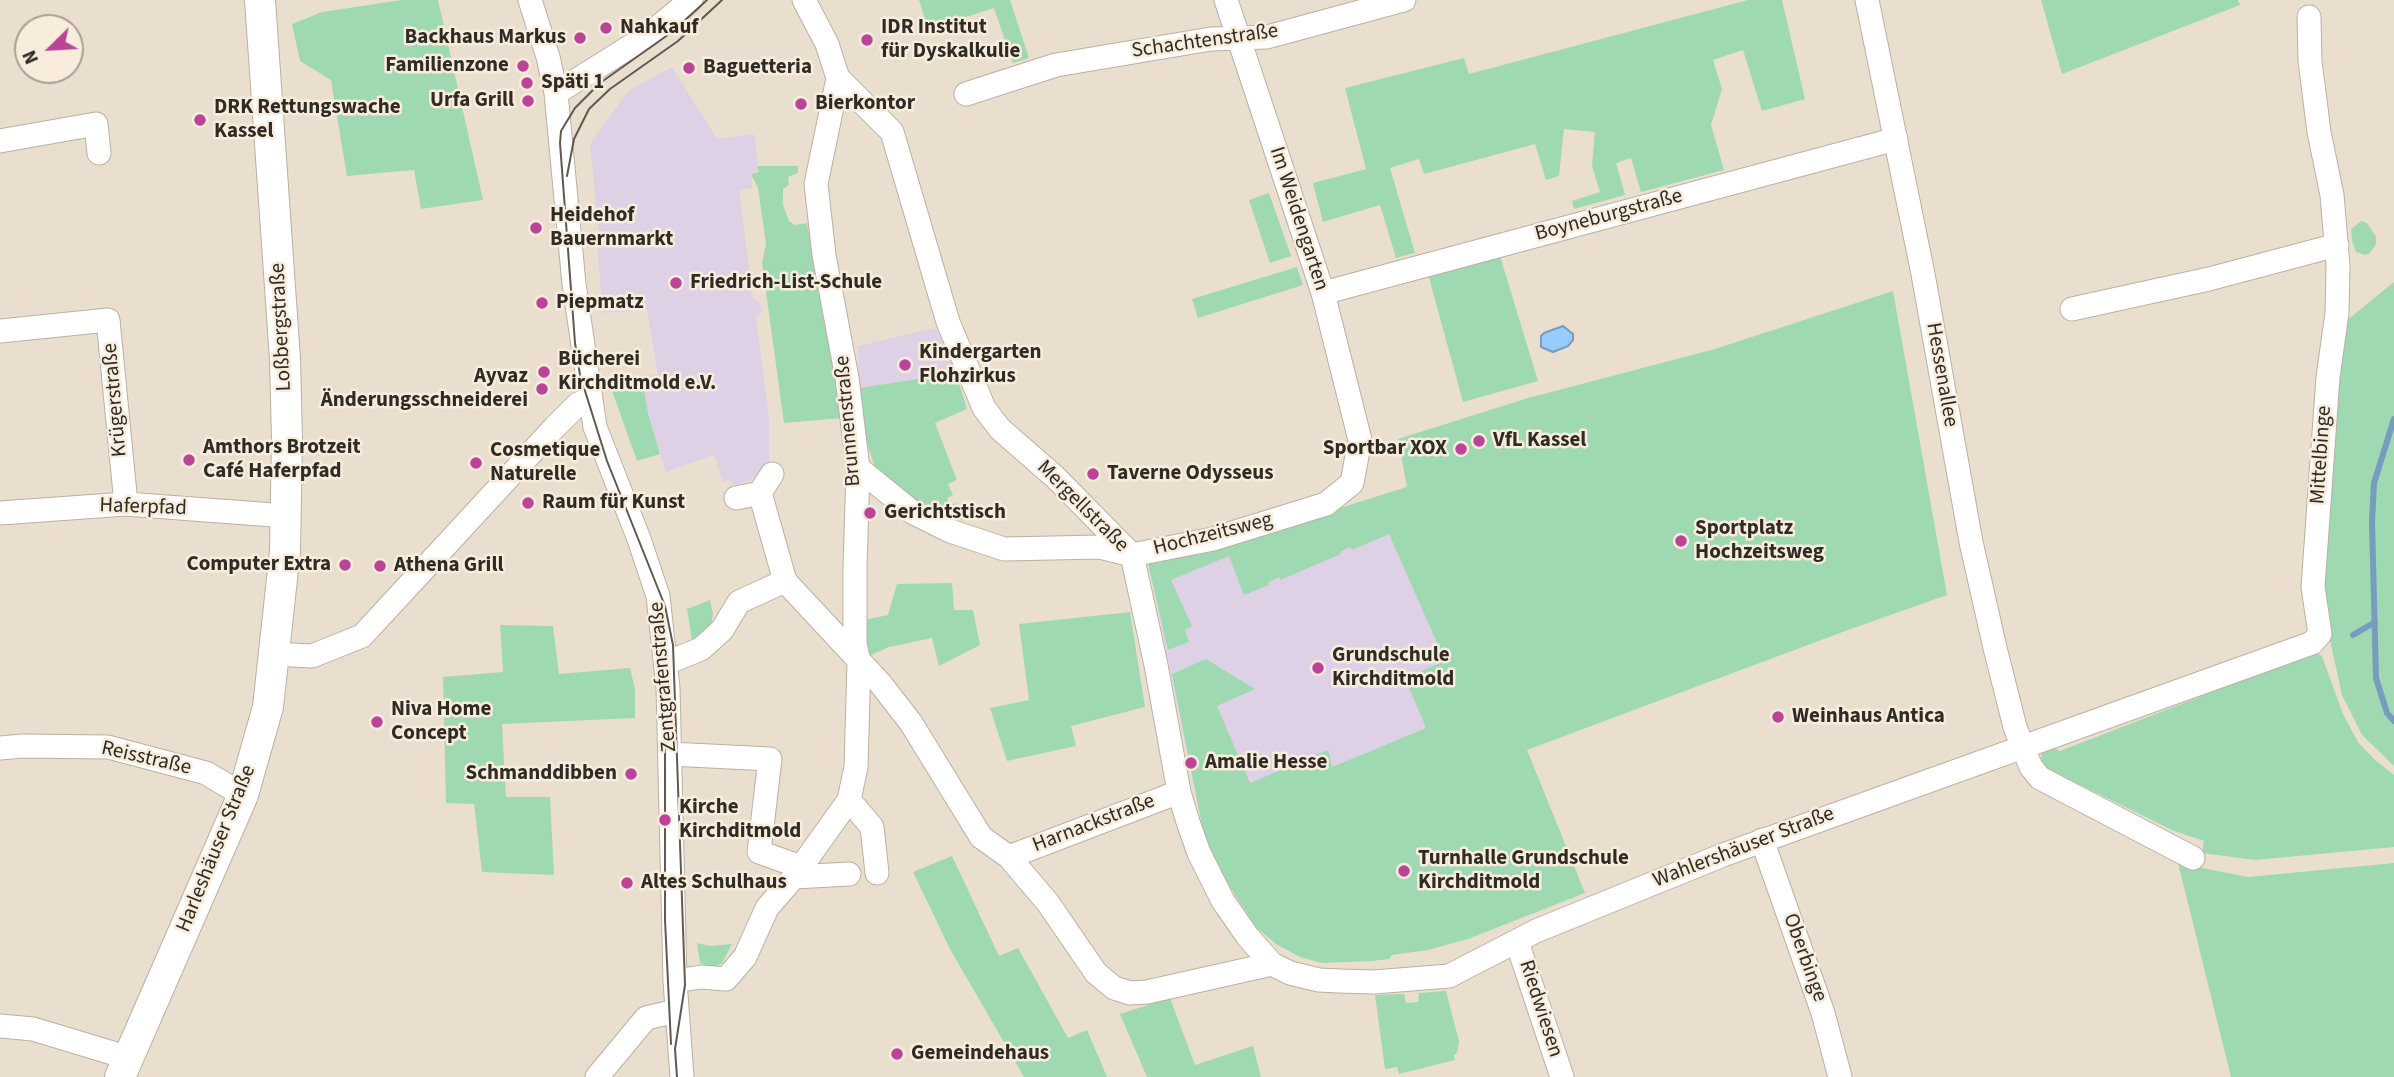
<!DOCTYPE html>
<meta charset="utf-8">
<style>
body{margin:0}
#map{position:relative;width:2394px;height:1077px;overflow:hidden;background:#eadfcf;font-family:"Source Sans 3",sans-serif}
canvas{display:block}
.north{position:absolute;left:14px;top:14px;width:70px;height:70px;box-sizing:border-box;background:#f8ecdc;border:2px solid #a89f93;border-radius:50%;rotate:246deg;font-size:19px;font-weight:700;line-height:28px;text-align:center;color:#2f2b25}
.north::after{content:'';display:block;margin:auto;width:24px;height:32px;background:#b49;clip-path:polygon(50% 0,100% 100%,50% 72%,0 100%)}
</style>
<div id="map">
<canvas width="2394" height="1077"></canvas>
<div class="north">N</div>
</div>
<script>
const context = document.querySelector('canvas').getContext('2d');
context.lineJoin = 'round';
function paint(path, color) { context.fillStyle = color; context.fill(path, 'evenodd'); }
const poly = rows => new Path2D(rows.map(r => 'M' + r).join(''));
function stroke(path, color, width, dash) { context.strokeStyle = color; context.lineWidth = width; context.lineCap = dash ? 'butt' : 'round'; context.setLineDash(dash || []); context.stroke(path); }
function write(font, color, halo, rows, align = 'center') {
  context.font = font + ' "Source Sans 3",sans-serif'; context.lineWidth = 5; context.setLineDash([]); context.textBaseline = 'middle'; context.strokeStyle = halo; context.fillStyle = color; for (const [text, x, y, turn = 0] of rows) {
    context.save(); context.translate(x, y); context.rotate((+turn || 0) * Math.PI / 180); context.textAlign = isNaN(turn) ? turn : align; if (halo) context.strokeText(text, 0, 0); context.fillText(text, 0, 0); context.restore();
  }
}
paint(poly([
 [672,67,717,139,754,134,759,173,752,174,752,188,739,190,753,299,760,303,762,311,756,318,769,417,769,468,763,475,735,485,729,480,723,482,714,455,666,472,648,413,642,377,658,374,647,310,603,313,596,238,599,237,590,144,628,91],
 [929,329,937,330,956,373,859,388,858,346],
 [1407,487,1495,761,1206,845,1148,563,1225,544]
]), '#dfd1e5');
paint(poly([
 [402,0,438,0,483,200,421,209,414,170,347,176,331,80,300,61,292,24,322,12],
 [919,0,1010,0,1029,58,1013,63,994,8,928,29],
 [1748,0,1782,0,1805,99,1762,111,1743,50,1713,60,1722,89,1711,125,1724,170,1641,192,1631,158,1616,163,1625,195,1574,209,1572,201,1600,192,1592,166,1595,132,1564,129,1559,176,1546,180,1535,144,1424,174,1419,159,1390,168,1415,253,1396,258,1380,205,1323,222,1313,183,1366,169,1345,88,1464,58,1469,74],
 [2041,0,2238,0,2240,5,2062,74],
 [757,166,798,166,798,173,788,177,789,185,783,189,783,205,789,221,795,225,807,223,842,418,784,423,762,263,766,244,758,188,751,174,759,172],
 [1269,193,1291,256,1270,263,1249,200],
 [2361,221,2367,223,2376,237,2376,244,2370,253,2365,255,2356,252,2352,241,2351,229],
 [1500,256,1538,381,1463,402,1428,274],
 [1297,267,1303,285,1198,318,1192,299],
 [2394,282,2394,766,2362,735,2342,695,2329,636,2324,575,2342,331,2346,321],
 [1893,291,1947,595,1848,630,1527,750,1585,893,1468,939,1428,950,1392,955,1389,959,1372,961,1322,963,1300,957,1276,944,1257,928,1216,866,1206,845,1172,674,1206,659,1255,689,1217,706,1250,783,1328,750,1332,767,1426,728,1405,678,1445,661,1389,534,1352,550,1350,547,1340,552,1341,554,1280,580,1279,577,1268,582,1269,585,1244,595,1229,556,1171,580,1192,626,1185,630,1189,642,1168,650,1148,563,1225,544,1407,487,1398,439,1528,398,1715,349],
 [956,373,967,409,935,423,957,480,948,484,953,495,947,498,950,505,956,503,963,521,915,500,876,470,866,440,859,388],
 [642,377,648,413,660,454,637,461,610,385],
 [952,583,954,610,973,610,980,645,939,666,932,638,889,647,871,655,865,650,864,620,888,615,897,584],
 [710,600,713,613,711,629,698,640,692,640,687,609],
 [1130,612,1145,707,1071,726,1076,746,1007,761,990,708,1029,700,1019,624],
 [500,625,553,626,559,674,630,668,635,689,635,718,502,724,506,797,550,797,554,875,482,872,474,804,446,803,443,677,503,672],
 [2316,652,2322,656,2343,714,2358,742,2374,759,2394,775,2394,847,2255,860,2202,853,2204,841,2174,831,2042,766,2041,756,2043,749,2051,746,2060,751],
 [952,856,999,956,1018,948,1068,1038,1087,1030,1107,1077,1024,1077,950,949,913,872],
 [2178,863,2248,877,2394,863,2394,1077,2231,1077],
 [697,943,710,946,732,944,722,963,713,968,700,963],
 [1446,991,1459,1041,1457,1053,1454,1055,1455,1060,1399,1074,1397,1067,1385,1069,1375,995,1404,994,1406,1003,1418,1002,1419,993],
 [1170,998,1195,1065,1253,1046,1261,1077,1147,1077,1120,1014]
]), '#9fd9b1');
const water = poly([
 [1563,326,1573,334,1573,340,1568,346,1553,352,1541,347,1541,336,1544,333,1563,326]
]);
paint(water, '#96ccfe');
stroke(water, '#779cbd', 2);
stroke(poly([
 [2394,419,2374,483,2372,522,2376,678,2387,713,2394,721],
 [2353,635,2375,622]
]), '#779cbd', 6);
const minor = poly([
 [530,0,548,57,556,93,574,284,595,427,639,539,658,596,668,688,675,981,682,1077],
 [1867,0,1923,274,1971,542,1995,648,2015,727,2023,748,2031,767,2040,778,2193,858],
 [838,78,892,132,948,322,984,408,1000,429,1055,477,1132,555,1156,665,1179,792,1188,822,1199,853,1223,901,1248,937,1272,964],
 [556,93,647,36,691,0],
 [966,94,1056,65,1211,39,1267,37,1404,0],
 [0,141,96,124,99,153],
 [1323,293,1896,139],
 [2072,309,2209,279,2337,245],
 [0,331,108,320,126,504],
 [858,468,912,512,950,531,1004,549,1100,547,1132,555,1213,539,1326,504,1352,483,1360,440,1323,293,1226,0],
 [760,493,785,581],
 [736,498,760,493,772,474],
 [0,513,126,504,287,516],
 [785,581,880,683,911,723,981,837,1009,857,1048,903,1096,973,1114,988,1130,993,1147,992,1272,964,1290,973,1319,980,1339,981,1374,982,1449,976,1536,931,1723,855,2312,643,2320,634,2313,587,2328,377,2337,313,2338,266,2332,195,2319,132,2310,61,2309,17],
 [274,654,312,656,362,636,555,427,578,404,590,400],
 [666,663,701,649,722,630,739,602,785,581],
 [0,748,22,746,108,747,206,773,243,795],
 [670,754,770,759,759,852,801,867],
 [849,800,872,827,877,873],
 [1762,840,1823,1013,1840,1077],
 [1009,857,1179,792],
 [794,877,849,874],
 [1517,942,1562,1077],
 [675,981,701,977,726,979,745,957,767,908,794,877,849,800,856,767,859,662,855,643,855,568,858,468,847,378,824,255,816,184,838,78,827,44,804,0],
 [0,1026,33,1029,129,1058],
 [597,1077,646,1018,676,1011]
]);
const major = poly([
 [120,1077,243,795,268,707,285,551,287,439,285,359,260,0]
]);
stroke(minor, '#bbb0a1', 25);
stroke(major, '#bbb0a1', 32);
stroke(minor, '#fff', 23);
stroke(major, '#fff', 30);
stroke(poly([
 [567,176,574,139,589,109,610,89,678,41,722,0],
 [657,610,660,630,665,733,665,920,671,1044],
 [677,1077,675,1049,685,985,673,645,665,606,607,461,580,375,575,343,560,143,561,131,575,108,600,83,672,32,707,0]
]), '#5f5950', 2);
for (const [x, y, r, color] of [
 [606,28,7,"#b49"],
 [580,38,7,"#b49"],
 [867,40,7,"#b49"],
 [523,66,7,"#b49"],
 [689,68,7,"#b49"],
 [527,83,7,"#b49"],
 [528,101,7,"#b49"],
 [801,104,7,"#b49"],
 [200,120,7,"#b49"],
 [536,228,7,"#b49"],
 [676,283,7,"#b49"],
 [542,303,7,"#b49"],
 [905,365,7,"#b49"],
 [544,372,7,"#b49"],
 [542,389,7,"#b49"],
 [1479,441,7,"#b49"],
 [1461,449,7,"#b49"],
 [189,460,7,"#b49"],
 [476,463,7,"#b49"],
 [1093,474,7,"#b49"],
 [528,503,7,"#b49"],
 [870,513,7,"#b49"],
 [1681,541,7,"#b49"],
 [345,565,7,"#b49"],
 [380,566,7,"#b49"],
 [1318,668,7,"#b49"],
 [1778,717,7,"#b49"],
 [377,722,7,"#b49"],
 [1191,763,7,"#b49"],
 [631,774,7,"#b49"],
 [665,820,7,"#b49"],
 [1404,871,7,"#b49"],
 [627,883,7,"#b49"],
 [897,1054,7,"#b49"]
]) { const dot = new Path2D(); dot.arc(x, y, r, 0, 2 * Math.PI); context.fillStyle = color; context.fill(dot); stroke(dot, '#f8ecdc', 2.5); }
write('bold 21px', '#2f2b25', '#f8ecdc', [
 ["Nahkauf",620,28],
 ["IDR Institut",881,28],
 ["für Dyskalkulie",881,52],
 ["Backhaus Markus",566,38,"right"],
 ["Familienzone",509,66,"right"],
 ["Baguetteria",703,68],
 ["Späti 1",541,83],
 ["Urfa Grill",514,101,"right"],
 ["Bierkontor",815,104],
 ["DRK Rettungswache",214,108],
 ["Kassel",214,132],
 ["Heidehof",550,216],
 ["Bauernmarkt",550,240],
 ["Friedrich-List-Schule",690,283],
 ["Piepmatz",556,303],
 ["Kindergarten",919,353],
 ["Flohzirkus",919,377],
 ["Bücherei",558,360],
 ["Kirchditmold e.V.",558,384],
 ["Ayvaz",528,377,"right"],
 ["Änderungsschneiderei",528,401,"right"],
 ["VfL Kassel",1493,441],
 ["Amthors Brotzeit",203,448],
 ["Café Haferpfad",203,472],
 ["Sportbar XOX",1447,449,"right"],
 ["Cosmetique",490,451],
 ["Naturelle",490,475],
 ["Taverne Odysseus",1107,474],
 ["Raum für Kunst",542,503],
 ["Gerichtstisch",884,513],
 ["Sportplatz",1695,529],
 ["Hochzeitsweg",1695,553],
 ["Computer Extra",331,565,"right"],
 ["Athena Grill",394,566],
 ["Grundschule",1332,656],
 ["Kirchditmold",1332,680],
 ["Niva Home",391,710],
 ["Concept",391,734],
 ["Weinhaus Antica",1792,717],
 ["Amalie Hesse",1205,763],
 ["Schmanddibben",617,774,"right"],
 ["Kirche",679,808],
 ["Kirchditmold",679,832],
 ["Turnhalle Grundschule",1418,859],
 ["Kirchditmold",1418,883],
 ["Altes Schulhaus",641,883],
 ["Gemeindehaus",911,1054]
], 'left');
write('21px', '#2f2b25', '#f8ecdc', [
 ["Schachtenstraße",1205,42,-8],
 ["Boyneburgstraße",1609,216,-15],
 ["Im Weidengarten",1298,219,72],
 ["Loßbergstraße",282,327,-93],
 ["Hessenallee",1941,375,80],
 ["Krügerstraße",116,400,-95],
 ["Brunnenstraße",849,421,-95],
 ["Mittelbinge",2322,455,-86],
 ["Mergellstraße",1082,507,45],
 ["Haferpfad",143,508,2],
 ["Hochzeitsweg",1213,535,-14],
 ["Zentgrafenstraße",664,677,-95],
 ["Reisstraße",146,759,13],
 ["Harnackstraße",1094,824,-21],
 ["Wahlershäuser Straße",1744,848,-21],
 ["Harleshäuser Straße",217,849,-68],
 ["Oberbinge",1804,958,70],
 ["Riedwiesen",1540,1009,72]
]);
</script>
